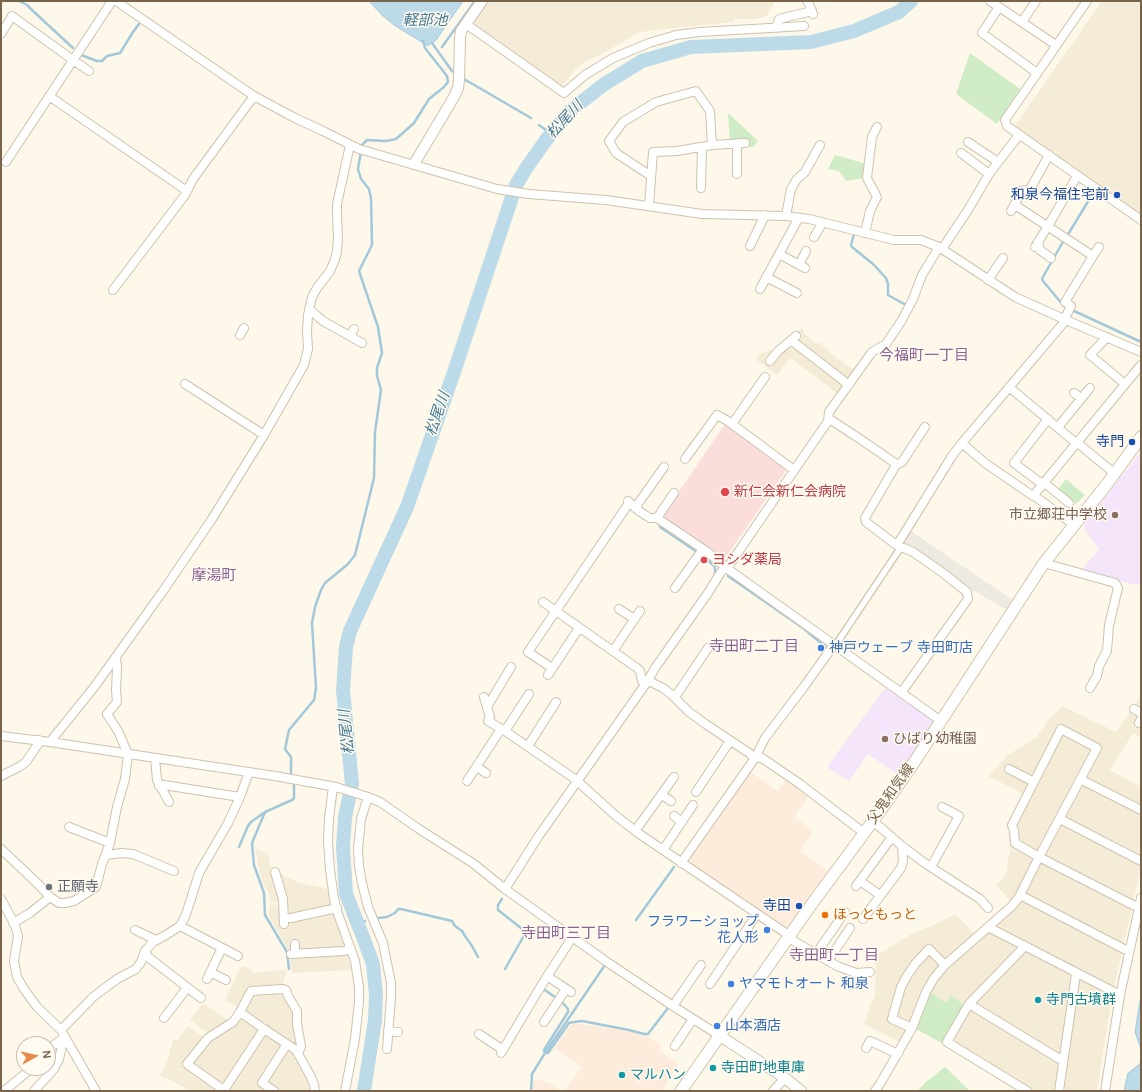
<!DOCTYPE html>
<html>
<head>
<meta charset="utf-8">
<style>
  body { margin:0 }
  #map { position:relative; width:1142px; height:1092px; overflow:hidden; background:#fdf8e9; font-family:Helvetica,sans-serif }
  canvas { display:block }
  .frame { position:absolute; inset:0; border:2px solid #78634b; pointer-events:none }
  .north { position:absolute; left:16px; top:1036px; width:40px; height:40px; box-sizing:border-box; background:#fffbf0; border:1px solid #c9beae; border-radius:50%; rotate:82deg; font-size:11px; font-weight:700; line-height:16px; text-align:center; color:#78634b }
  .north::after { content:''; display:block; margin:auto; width:14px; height:18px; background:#e8894c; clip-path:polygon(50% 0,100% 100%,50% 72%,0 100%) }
</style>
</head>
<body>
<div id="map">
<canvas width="1142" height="1092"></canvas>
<div class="frame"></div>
<div class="north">N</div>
</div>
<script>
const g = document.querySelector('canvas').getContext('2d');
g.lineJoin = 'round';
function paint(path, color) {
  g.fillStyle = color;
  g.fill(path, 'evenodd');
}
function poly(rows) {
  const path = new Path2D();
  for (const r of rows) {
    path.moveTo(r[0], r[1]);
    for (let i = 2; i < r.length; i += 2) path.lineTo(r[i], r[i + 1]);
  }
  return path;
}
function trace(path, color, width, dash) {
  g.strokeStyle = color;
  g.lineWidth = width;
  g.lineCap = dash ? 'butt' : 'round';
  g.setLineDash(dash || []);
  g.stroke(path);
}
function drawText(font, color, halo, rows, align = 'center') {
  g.font = font + ' Helvetica,"Noto Sans JP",sans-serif';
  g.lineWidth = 3;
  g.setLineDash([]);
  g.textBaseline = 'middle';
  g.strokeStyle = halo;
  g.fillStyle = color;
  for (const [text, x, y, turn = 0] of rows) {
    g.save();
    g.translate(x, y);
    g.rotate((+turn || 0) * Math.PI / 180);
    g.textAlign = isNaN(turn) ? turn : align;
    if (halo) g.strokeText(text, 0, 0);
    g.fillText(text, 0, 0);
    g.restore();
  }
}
paint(poly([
  [487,1,775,1,767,15,759,19,735,19,733,22,639,32,633,35,622,43,582,64,576,69,561,87,474,26,473,21],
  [1102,1,1141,1,1141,215,1014,127],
  [802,328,805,334,817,344,818,342,828,349,829,352,855,371,838,394,790,358,777,375,757,360,758,354,774,349],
  [1141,696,1141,738,1133,733,1110,770,1141,787,1141,866,1112,998,1097,1091,1032,1091,953,1042,942,1043,916,1029,906,1032,900,1042,864,1024,870,1005,875,996,875,982,876,974,875,963,876,958,879,954,913,933,938,923,955,914,975,934,1011,901,996,885,1006,875,1010,849,1009,832,1007,825,1023,794,988,776,1008,755,1037,737,1048,720,1062,706,1116,732],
  [255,848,268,854,271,869,299,883,329,889,339,928,339,931,352,970,291,973,290,952,271,920,269,914,270,904,280,905,280,903,270,902,269,894,261,879,258,862],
  [245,966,254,973,287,969,283,985,279,992,283,995,294,1010,302,1053,318,1083,319,1091,187,1091,183,1087,167,1078,160,1076,169,1056,173,1038,177,1041,188,1026,204,1038,209,1034,190,1020,203,1003,229,1021,238,1008,227,1001,226,997,241,967]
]), '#f5ecd7');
paint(poly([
  [749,771,778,791,788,778,810,794,794,817,813,831,800,851,828,871,789,926,785,926,685,860],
  [575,1023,629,1031,647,1036,662,1046,659,1050,679,1064,662,1090,664,1091,564,1091,582,1067,554,1048,569,1026],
  [541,1080,549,1083,560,1091,532,1091,533,1081]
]), '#fdecdc');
paint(poly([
  [909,530,1013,600,1007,610,969,588,946,569,918,551,901,542]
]), '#eeeae2');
paint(poly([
  [1141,451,1141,585,1121,582,1110,578,1081,571,1099,549,1085,530,1085,518,1094,512],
  [885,688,933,720,933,724,899,775,868,754,849,781,827,767]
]), '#f5e5fa');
paint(poly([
  [725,424,786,470,724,560,714,551,663,518,663,515]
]), '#fbdddc');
paint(poly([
  [970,53,1020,89,997,124,956,94],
  [728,113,758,141,753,147,747,147,747,140,730,141],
  [835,155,867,164,865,178,846,181,839,171,828,169],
  [1066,479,1085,495,1076,504,1058,489],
  [930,992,946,1003,951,995,964,1005,942,1043,916,1029],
  [945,1067,970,1091,917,1091,926,1082]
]), '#cfecc6');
const water = poly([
  [369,1,463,1,436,40,428,46,394,25,382,15,369,1],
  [1141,995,1141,1049,1135,1032,1141,995],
  [1141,1058,1141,1091,1124,1091,1128,1073,1140,1064,1141,1058]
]);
paint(water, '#bcdae8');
trace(water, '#a2c8da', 1);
trace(poly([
  [19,1,27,5,33,11,73,48],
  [432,43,452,71,455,73],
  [442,47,475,1],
  [81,55,97,61,102,61,107,56,120,53,133,32,139,24],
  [464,79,531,118],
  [539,125,551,134],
  [854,234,851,245,852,247,873,264,886,278,888,284,888,295,906,305],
  [1067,236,1092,195],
  [1063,305,1043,281,1042,279,1043,277,1064,240],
  [1072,310,1141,342],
  [660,527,703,556,715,567,715,575],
  [728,576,803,628,828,649,827,650],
  [291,774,291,757,285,749,289,730,314,700,316,688,312,623,315,607,321,590,325,583,348,564,355,555,374,478,375,432,381,390,377,376,377,368,382,353,378,327,359,271,372,245,371,198,369,189,361,179,358,169,362,145,367,140,386,141,396,139,414,123,429,99,444,87,448,82,447,76,425,48,423,41],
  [265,812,252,843,254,865,264,893,265,915,287,952,289,969],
  [239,847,248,826,251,822,265,812,292,800,294,798,294,783],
  [502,899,498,905,498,910,526,932,505,969],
  [378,918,387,917,395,913,398,909,401,909,452,921,455,926,462,931,465,936,472,946,478,957],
  [636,920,674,867],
  [358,923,365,921],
  [542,988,562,1002,568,1009,568,1012,544,1050,545,1053],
  [545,1053,548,1053,569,1023,574,1022,582,1021,629,1030,644,1034,648,1034,668,1008],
  [531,1091,532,1074,545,1053,605,965]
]), '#a2c8da', 2.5);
trace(poly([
  [364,1091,375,1020,376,995,373,964,363,937,346,894,345,878,343,847,345,817,352,784,343,690,346,647,350,631,407,507,454,372,516,185,527,167,546,140,570,111,603,85,642,61,691,47,811,42,854,31,899,12,911,1]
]), '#bcdae8', 14);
const pedestrian = poly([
  [835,646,901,547]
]);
const minor = poly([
  [116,1,254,96,295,118,323,131,359,149,497,189,529,194,606,200,702,214,786,216,809,219,894,240,921,240,939,247,1015,297,1066,320,1141,352],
  [807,1,809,4,813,14],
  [990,1,1056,45],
  [1087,1,1005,120,1007,126,1141,220],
  [999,7,982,33,1037,73],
  [1022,22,1036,1],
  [466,24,564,93,585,75,613,58,649,43,676,35,700,32,804,26],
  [776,28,779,19,812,11],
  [1,34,12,16,73,60,89,71],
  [49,96,187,191],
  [968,142,998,162],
  [961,153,989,174],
  [6,162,112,1],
  [737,174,737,144],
  [651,176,616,153,609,141,623,122,656,102,696,91,710,111,712,145],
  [701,188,702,147],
  [1015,205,1093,256,1065,302,1071,306,1064,320],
  [649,206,653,152,677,151,712,145,745,143],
  [1011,211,1017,200,1021,191,1026,190,1029,191,1049,155],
  [786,216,791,189,797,179,805,172,820,145],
  [865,233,870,211,877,197,867,178,872,137,877,127],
  [814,237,820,227,821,223],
  [1038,242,1040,250,1051,258],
  [750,246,765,215],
  [1035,247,1048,226,1077,176],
  [942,249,968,210,989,174,1019,135],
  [779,254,805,268],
  [1093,256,1099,247],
  [799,265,806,251],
  [766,277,797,293],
  [988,280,1003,258],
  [760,289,797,221,797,218],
  [113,290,185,195,193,179,254,96],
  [309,309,323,321,362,343],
  [240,335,244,328],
  [350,336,354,329],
  [1107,337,1090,355,1125,384],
  [791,340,849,385],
  [770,361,778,351,796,336],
  [185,384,264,435],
  [1009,387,1076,443],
  [1074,393,1081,398],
  [1048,419,1014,463,1038,481,1047,485,1069,503],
  [828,421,831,420,860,439,895,463,896,465,865,518,866,522,895,544,913,552,943,573,967,592,968,599,901,693],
  [732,424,765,377],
  [1058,427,1090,388],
  [962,443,985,463,1033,496,1036,497,1074,525],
  [1080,445,1115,474],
  [685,459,717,415,728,421,794,470],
  [896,465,902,462,925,427],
  [1033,496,1141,365],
  [628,501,639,511,650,518,657,518,709,553,725,567,941,721],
  [635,508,664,467],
  [657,518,674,493],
  [897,545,952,456,962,443,1066,320],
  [1044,563,1115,583,1118,588,1109,625,1107,651,1099,666,1097,676,1090,688],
  [675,588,703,549],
  [543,602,637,668,640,671,642,681,651,682,663,688,671,694,689,712,707,725,749,753,752,756,755,758,762,758,800,784,864,833],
  [619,609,634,619],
  [613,651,640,611],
  [552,668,528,652,629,503],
  [548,675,579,628],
  [484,697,490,717,488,721,505,731,575,779,616,816,638,833,790,936,792,940,837,966,856,973,870,972],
  [675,697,708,648],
  [487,707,511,667],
  [1134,709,1141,713],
  [1139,723,1141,719],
  [505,731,529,694],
  [1,736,50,742,275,776,336,787,365,796,380,802,419,829,474,864,505,889,607,962,673,1006,720,1036],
  [50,742,95,686,163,591,212,519,264,435,304,365,308,349,307,331,308,315,312,297,317,288,330,271,334,262,337,252,338,237,337,215,337,204,350,145],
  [528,746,556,702],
  [155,758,157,780,169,802],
  [477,767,486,773],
  [1009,769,1034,782],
  [1,776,19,767,26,762,38,744,39,740],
  [1080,779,1141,810],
  [467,781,501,729],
  [159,786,164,785,240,797],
  [333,787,329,818,328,842,330,870,334,899,338,914,355,961,359,987,359,1002,355,1039,345,1091],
  [696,792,730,741],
  [662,795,671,801],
  [368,797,361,819,358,849,359,866,362,883,368,907,383,943,391,983,391,998,387,1049],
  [674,816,682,822],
  [1060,819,1141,861],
  [873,821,902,846,926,864,980,899,988,908],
  [69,827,110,843],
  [635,831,674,777],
  [1,849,38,884,50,897,59,903,65,903,74,901,96,887,102,864,110,843,117,807,125,779,128,754,118,731,107,714,117,702,116,690,117,668,116,657],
  [663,850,693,805],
  [106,855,122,853,133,854,174,871],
  [681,863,755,758,765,738,803,688,831,649,835,646],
  [931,867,959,816,942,807],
  [275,872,283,899,284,924],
  [860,881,880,895],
  [856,886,892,837],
  [505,889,538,837,647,682,655,668,708,593,721,572,730,564,828,421,829,412,872,352,886,344,902,320,913,299,922,275,939,247],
  [1020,895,1124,949,1129,950],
  [1,899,15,925,18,936,14,961,17,977,24,989,37,1007,61,1030,96,1091],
  [284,918,291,918,337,908],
  [863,919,901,868,903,861,902,846],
  [13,923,30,913,50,897],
  [180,926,238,956],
  [988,927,1120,995],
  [135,930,156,940],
  [295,944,295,954],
  [1025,946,969,1004,947,1042,1027,1091],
  [145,951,148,957,201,998],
  [291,954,344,951,351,949],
  [816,954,845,912],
  [828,961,850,928],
  [210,972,226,980],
  [547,976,571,992],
  [207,979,222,948],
  [710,984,757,914],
  [969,1004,1063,1061],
  [673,1006,701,965],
  [240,1012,264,1029],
  [164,1018,187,988],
  [544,1022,566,989],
  [912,1028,892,1019,901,987,907,976,915,964,929,949,945,965],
  [61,1030,93,997,117,979,136,969,141,962,145,951,153,942,166,935,180,926,185,917,191,899,199,873,228,823,240,797,249,772],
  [388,1031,398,1032],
  [479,1034,503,1050],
  [675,1046,693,1019],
  [866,1048,870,1041,898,1054],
  [48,1049,65,1037],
  [501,1053,541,986,573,936],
  [224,1090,264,1029,296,1050,311,1077,314,1085,315,1091],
  [4,1091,32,1068],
  [34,1091,54,1069,59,1059,62,1046,63,1038],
  [225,1091,187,1064,208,1038,233,1022,240,1012,251,991,283,989,286,990,288,996,297,1011,297,1024,301,1046,298,1054],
  [274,1091,262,1083,287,1044],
  [773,1091,785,1078],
  [875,1091,880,1084,912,1028,926,992,934,978,945,965,1012,906,1019,897,1039,857,1097,748,1061,729,1012,825,1014,831,1015,843,1039,857,1133,905,1139,906],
  [1059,1091,1076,974],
  [1105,1091,1120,995,1141,898]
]);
const tertiary = poly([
  [414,164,454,97,458,88,459,80,460,38,461,31,482,1],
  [720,1036,785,1078,801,1091]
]);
const secondary = poly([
  [681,1091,806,912,873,821,913,764,1044,563,1107,484,1141,437]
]);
trace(pedestrian, '#cfc2ad', 8);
trace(minor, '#cfc2ad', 10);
trace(tertiary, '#cfc2ad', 12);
trace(secondary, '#d3c3ab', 13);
trace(pedestrian, '#fff', 5.5);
trace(minor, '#fff', 8);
trace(tertiary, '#fff', 10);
trace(secondary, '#fff', 11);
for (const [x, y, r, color] of [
  [1117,195,4,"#1a4fb4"],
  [1132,442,4,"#1a4fb4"],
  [725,492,5,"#e0444e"],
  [1115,515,4,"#8d6e63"],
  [704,560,4,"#e0444e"],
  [821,648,4,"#3f7fe0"],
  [885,739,4,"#8d6e63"],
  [49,887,4,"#6b7280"],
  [799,906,4,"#1a4fb4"],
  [825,915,4,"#e8710a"],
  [767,930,4,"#3f7fe0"],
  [731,984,4,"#3f7fe0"],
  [1038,1000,4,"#0f9aa8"],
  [717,1026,4,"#3f7fe0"],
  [713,1068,4,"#0f9aa8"],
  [622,1075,4,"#0f9aa8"]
]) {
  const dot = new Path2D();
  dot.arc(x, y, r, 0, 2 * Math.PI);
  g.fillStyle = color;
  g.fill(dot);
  trace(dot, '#fffbf0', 1.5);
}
drawText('14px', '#164399', '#fffbf0', [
  ["和泉今福住宅前",1109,195],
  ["寺門",1124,442],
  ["寺田",791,906]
], 'right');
drawText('14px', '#be3a42', '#fffbf0', [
  ["新仁会新仁会病院",734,492],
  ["ヨシダ薬局",712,560]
], 'left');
drawText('14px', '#785e54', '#fffbf0', [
  ["市立郷荘中学校",1107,515],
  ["ひばり幼稚園",893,739,"left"]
], 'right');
drawText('14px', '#366cbe', '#fffbf0', [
  ["神戸ウェーブ 寺田町店",829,648],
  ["フラワーショップ",759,922,"right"],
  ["花人形",759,938,"right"],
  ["ヤマモトオート 和泉",739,984],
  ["山本酒店",725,1026]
], 'left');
drawText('14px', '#78634b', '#fffbf0', [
  ["父鬼和気線",891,794,-55]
]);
drawText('14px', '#5b616d', '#fffbf0', [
  ["正願寺",57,887]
], 'left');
drawText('14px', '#c56008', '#fffbf0', [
  ["ほっともっと",833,915]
], 'left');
drawText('14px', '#0d838f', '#fffbf0', [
  ["寺門古墳群",1046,1000],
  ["寺田町地車庫",721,1068],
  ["マルハン",630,1075]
], 'left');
drawText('italic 15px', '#477a94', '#fffbf0', [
  ["軽部池",425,21],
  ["松尾川",565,120,-47],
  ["松尾川",438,414,-71],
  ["松尾川",347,732,-96]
]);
drawText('15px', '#8c6394', '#fffbf0', [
  ["今福町一丁目",924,356],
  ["摩湯町",214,576],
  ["寺田町二丁目",754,647],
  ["寺田町三丁目",566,934],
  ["寺田町一丁目",834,956]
]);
</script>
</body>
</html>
